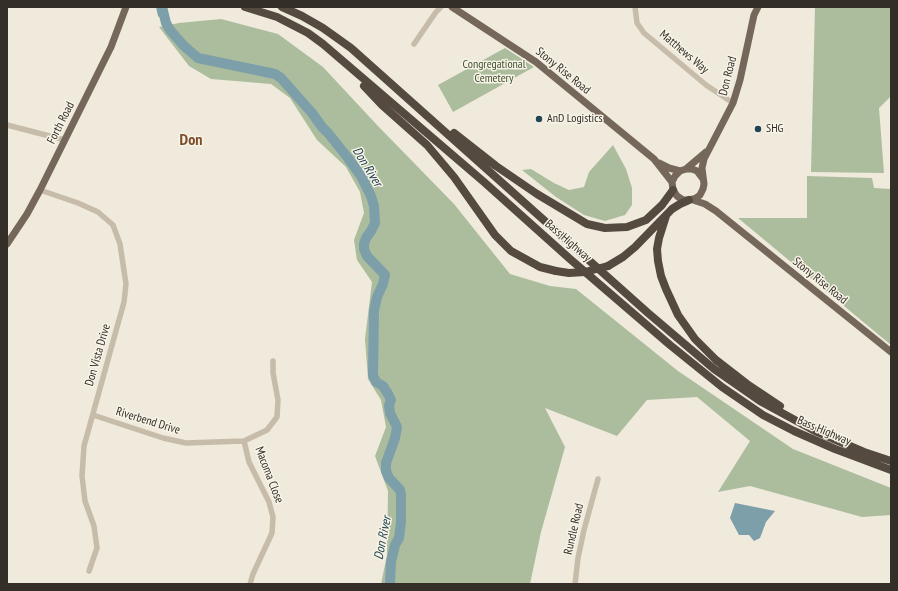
<!DOCTYPE html>
<html>
<head>
<meta charset="utf-8">
<style>
  body { margin:0 }
  #map { position:relative; width:898px; height:591px; overflow:hidden; background:#efeadc; font-family:"PT Sans Narrow",sans-serif }
  canvas { display:block }
  .frame { position:absolute; inset:0; border:8px solid #342e28; pointer-events:none }
</style>
</head>
<body>
<div id="map">
<canvas width="898" height="591"></canvas>
<div class="frame"></div>
</div>
<script>
const g = document.querySelector('canvas').getContext('2d');
g.lineJoin = 'round';
function paint(path, color) {
  g.fillStyle = color;
  g.fill(path, 'evenodd');
}
function poly(rows) {
  const path = new Path2D();
  for (const r of rows) {
    path.moveTo(r[0], r[1]);
    for (let i = 2; i < r.length; i += 2) path.lineTo(r[i], r[i + 1]);
  }
  return path;
}
function trace(path, color, width, dash) {
  g.strokeStyle = color;
  g.lineWidth = width;
  g.lineCap = dash ? 'butt' : 'round';
  g.setLineDash(dash || []);
  g.stroke(path);
}
function drawText(font, color, halo, rows, align = 'center') {
  g.font = font + ' "PT Sans Narrow",sans-serif';
  g.lineWidth = 3;
  g.setLineDash([]);
  g.textBaseline = 'middle';
  g.strokeStyle = halo;
  g.fillStyle = color;
  for (const [text, x, y, turn = 0] of rows) {
    g.save();
    g.translate(x, y);
    g.rotate((+turn || 0) * Math.PI / 180);
    g.textAlign = isNaN(turn) ? turn : align;
    if (halo) g.strokeText(text, 0, 0);
    g.fillText(text, 0, 0);
    g.restore();
  }
}
paint(poly([
  [815,7,891,7,891,96,879,108,884,173,811,172],
  [221,19,278,34,323,67,377,125,454,204,510,274,550,286,576,289,678,371,793,449,891,488,891,515,862,517,750,486,718,492,750,441,697,397,647,400,617,436,545,408,565,447,541,532,530,584,381,584,387,555,388,491,375,456,386,427,381,400,368,379,365,339,372,282,357,260,354,240,364,213,360,192,346,167,317,140,290,98,271,84,211,79,189,66,159,27,179,23],
  [505,48,534,67,453,112,438,85],
  [613,145,626,169,632,188,632,205,625,215,605,221,584,215,556,197,522,170,531,169,554,183,569,190,584,187,589,172],
  [807,176,872,178,874,188,891,189,891,345,738,218,807,218]
]), '#acbd9d');
paint(poly([
  [156,7,167,7,168,15,166,23,158,16],
  [735,503,775,511,766,522,760,538,754,541,749,535,739,535,730,518]
]), '#7d9faa');
trace(poly([
  [162,7,166,23,170,30,184,46,198,58,275,74,281,78,312,113,322,127,328,133,348,158,361,176,371,196,374,206,375,223,371,231,366,238,364,244,364,249,367,256,385,275,383,284,377,297,374,311,373,375,376,382,383,386,388,394,391,400,389,405,390,413,397,427,395,438,386,463,386,471,389,478,400,490,401,495,401,522,399,538,395,545,391,562,390,584]
]), '#7d9faa', 10);
trace(poly([
  [635,7,637,23,644,33,706,85,733,103],
  [414,44,436,12,441,7],
  [7,125,65,140],
  [40,190,78,203,98,212,113,225,120,244,126,284,124,302,84,446,82,476,85,501,94,526,97,548,89,571],
  [93,415,163,438,186,443,244,441,267,430,277,417,278,400,273,373,273,361],
  [244,441,249,462,269,502,273,517,272,533,253,574,250,584],
  [575,584,578,558,584,530,598,479]
]), '#c6bca9', 5.5);
trace(poly([
  [452,7,536,62,654,159,672,182],
  [659,163,669,168,680,171],
  [686,169,706,152],
  [703,179,697,171,692,169,686,169,680,171,675,176,672,182,673,190,677,196,683,200,689,200,696,198,700,195,703,189,704,184,702,168,704,159,733,103,740,80,754,15,758,7],
  [693,200,705,204,716,211,891,352],
  [7,244,27,214,40,190,111,47,126,7]
]), '#75685a', 7);
trace(poly([
  [245,7,277,17,308,33,323,44,484,182,570,259,670,345,722,387,763,415,794,431,835,449,891,470],
  [282,7,302,16,323,28,351,48,648,313,714,369,760,401,815,431,864,452,891,461],
  [364,86,382,105,427,145,454,177,495,235,511,251,540,267,556,271],
  [454,133,496,166,537,194,587,224,605,228,627,227,646,220,662,205,673,190],
  [666,216,659,238,657,249,658,261,661,276,666,289,678,315,695,339,716,360,747,384,780,406],
  [608,266,623,257,635,247,672,209,680,204,689,200]
]), '#544a40', 8);
trace(poly([
  [556,271,569,273,585,272,608,266]
]), '#544a40', 8);
for (const [x, y, r, color] of [
  [539,119,4,"#214552"],
  [758,129,4,"#214552"]
]) {
  const dot = new Path2D();
  dot.arc(x, y, r, 0, 2 * Math.PI);
  g.fillStyle = color;
  g.fill(dot);
  trace(dot, '#f8f3e7', 1.5);
}
drawText('12px', '#342e28', '#f8f3e7', [
  ["Matthews Way",684,52,40],
  ["Stony Rise Road",563,71,39],
  ["Don Road",728,76,-76],
  ["Forth Road",61,123,-63],
  ["Bass Highway",568,241,41],
  ["Stony Rise Road",820,281,39],
  ["Don Vista Drive",98,355,-74],
  ["Riverbend Drive",148,421,17],
  ["Bass Highway",824,431,23],
  ["Macoma Close",269,475,69],
  ["Rundle Road",574,529,-77]
]);
drawText('12px', '#3d502e', '#f8f3e7', [
  ["Congregational",494,65],
  ["Cemetery",494,79]
]);
drawText('12px', '#342e28', '#f8f3e7', [
  ["AnD Logistics",547,119],
  ["SHG",766,129]
], 'left');
drawText('italic 13px', '#214552', '#f8f3e7', [
  ["Don River",367,167,58],
  ["Don River",383,538,-79]
]);
drawText('bold 16px', '#7c4d28', '#f8f3e7', [
  ["Don",191,140]
]);
</script>
</body>
</html>
